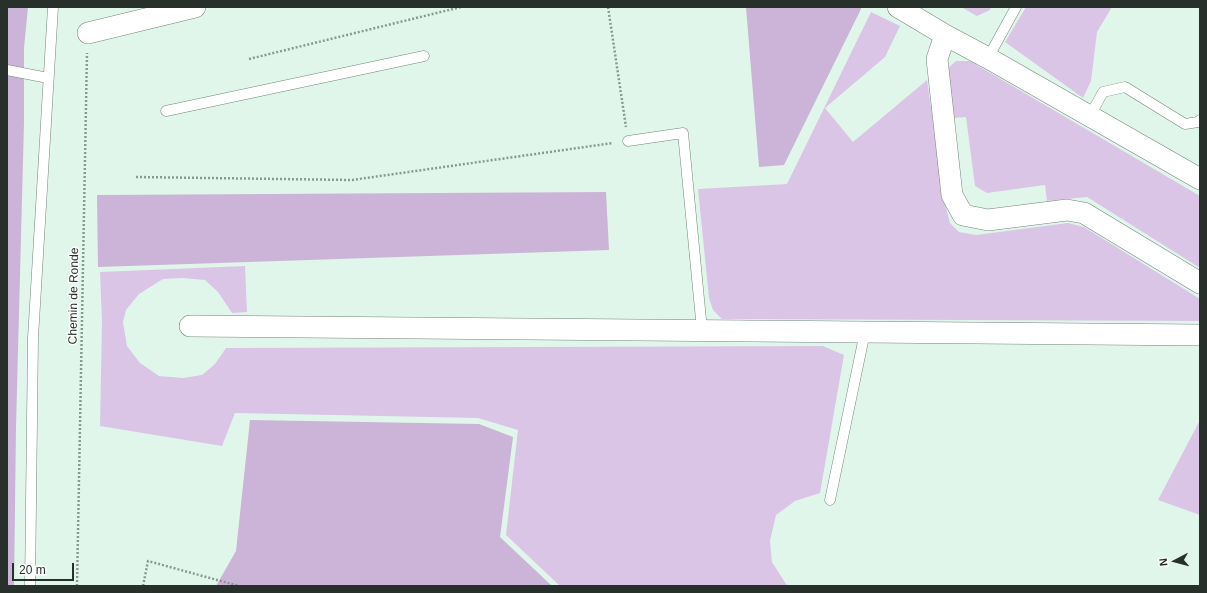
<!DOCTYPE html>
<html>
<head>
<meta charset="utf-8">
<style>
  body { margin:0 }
  #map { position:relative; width:1207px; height:593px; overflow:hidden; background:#e1f6ea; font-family:Arial,sans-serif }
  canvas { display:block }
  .frame { position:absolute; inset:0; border:8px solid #28302b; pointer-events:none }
  .north { position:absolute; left:1155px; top:541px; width:40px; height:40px; -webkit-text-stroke:3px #fafefc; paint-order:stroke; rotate:264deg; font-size:11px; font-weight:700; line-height:16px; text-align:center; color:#28302b }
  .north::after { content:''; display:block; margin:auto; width:14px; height:18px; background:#28302b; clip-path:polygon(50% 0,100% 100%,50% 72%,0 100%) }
  .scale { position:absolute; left:12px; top:563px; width:62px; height:18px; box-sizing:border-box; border:2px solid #28302b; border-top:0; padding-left:5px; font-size:12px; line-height:14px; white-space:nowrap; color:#28302b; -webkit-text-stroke:3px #fafefc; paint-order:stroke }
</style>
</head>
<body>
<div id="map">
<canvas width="1207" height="593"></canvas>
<div class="frame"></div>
<div class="north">N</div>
<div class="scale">20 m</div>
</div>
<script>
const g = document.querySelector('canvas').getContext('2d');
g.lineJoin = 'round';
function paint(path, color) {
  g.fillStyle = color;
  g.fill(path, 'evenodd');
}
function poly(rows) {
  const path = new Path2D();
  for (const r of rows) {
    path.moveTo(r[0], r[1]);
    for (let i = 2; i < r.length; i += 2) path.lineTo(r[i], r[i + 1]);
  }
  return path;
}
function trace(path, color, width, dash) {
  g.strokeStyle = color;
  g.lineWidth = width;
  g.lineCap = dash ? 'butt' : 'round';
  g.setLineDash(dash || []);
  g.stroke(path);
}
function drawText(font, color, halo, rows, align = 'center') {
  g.font = font + ' Arial,sans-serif';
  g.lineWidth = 3;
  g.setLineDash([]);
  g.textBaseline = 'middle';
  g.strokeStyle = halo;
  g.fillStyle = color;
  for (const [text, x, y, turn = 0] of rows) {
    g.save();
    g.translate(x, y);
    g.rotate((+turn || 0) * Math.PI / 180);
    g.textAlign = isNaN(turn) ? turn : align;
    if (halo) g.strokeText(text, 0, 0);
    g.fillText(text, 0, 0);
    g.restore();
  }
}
paint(poly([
  [961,7,991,7,990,10,977,16],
  [1026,7,1112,7,1097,32,1091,81,1083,98,1005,42],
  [871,12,900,26,885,57,825,108,853,142,927,80,945,204,950,223,959,232,976,235,1068,223,1084,227,1200,299,1200,321,722,319,713,310,709,298,698,189,787,184],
  [956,61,970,61,1200,196,1200,268,1087,197,1047,201,1045,185,987,193,975,186,966,117,954,118,948,68],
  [245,266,247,312,232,313,218,292,205,280,182,278,163,279,139,294,126,310,123,322,127,346,140,363,159,376,183,378,202,375,215,364,226,348,823,346,844,355,820,493,795,501,776,515,770,541,772,562,786,584,790,586,560,586,506,535,518,430,478,418,235,413,222,446,100,426,102,322,100,272],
  [1200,420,1200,515,1158,500]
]), '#dbc5e6');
paint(poly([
  [7,7,28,7,24,48,24,123,16,427,14,586,7,586],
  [746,7,861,7,861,9,784,165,759,167],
  [606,192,609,250,98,267,97,195],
  [250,420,479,424,513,437,500,537,552,586,216,586,236,551]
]), '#cbb4d7');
const service = poly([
  [988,58,1016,7],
  [7,70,48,78],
  [166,111,424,56],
  [1090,116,1103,92,1125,87,1185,124,1198,122,1200,120],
  [628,141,683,133,702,330],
  [830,500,865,332],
  [30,586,33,338,53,7]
]);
const minor = poly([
  [898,7,945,35,988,58,1200,179],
  [88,33,195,7],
  [945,35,937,59,952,195,963,215,988,220,1067,210,1084,213,1200,283],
  [190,326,1200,335]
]);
trace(service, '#73857b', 11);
trace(minor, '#73857b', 22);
trace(poly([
  [608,7,626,127],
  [249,59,461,7],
  [136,177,352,180,613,143],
  [77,586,87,53],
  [143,586,148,561,239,586]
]), '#8a9990', 2.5, [2, 2]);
trace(service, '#fff', 10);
trace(minor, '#fff', 21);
drawText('12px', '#28302b', '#fafefc', [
  ["Chemin de Ronde",74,296,-89]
]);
</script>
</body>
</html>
